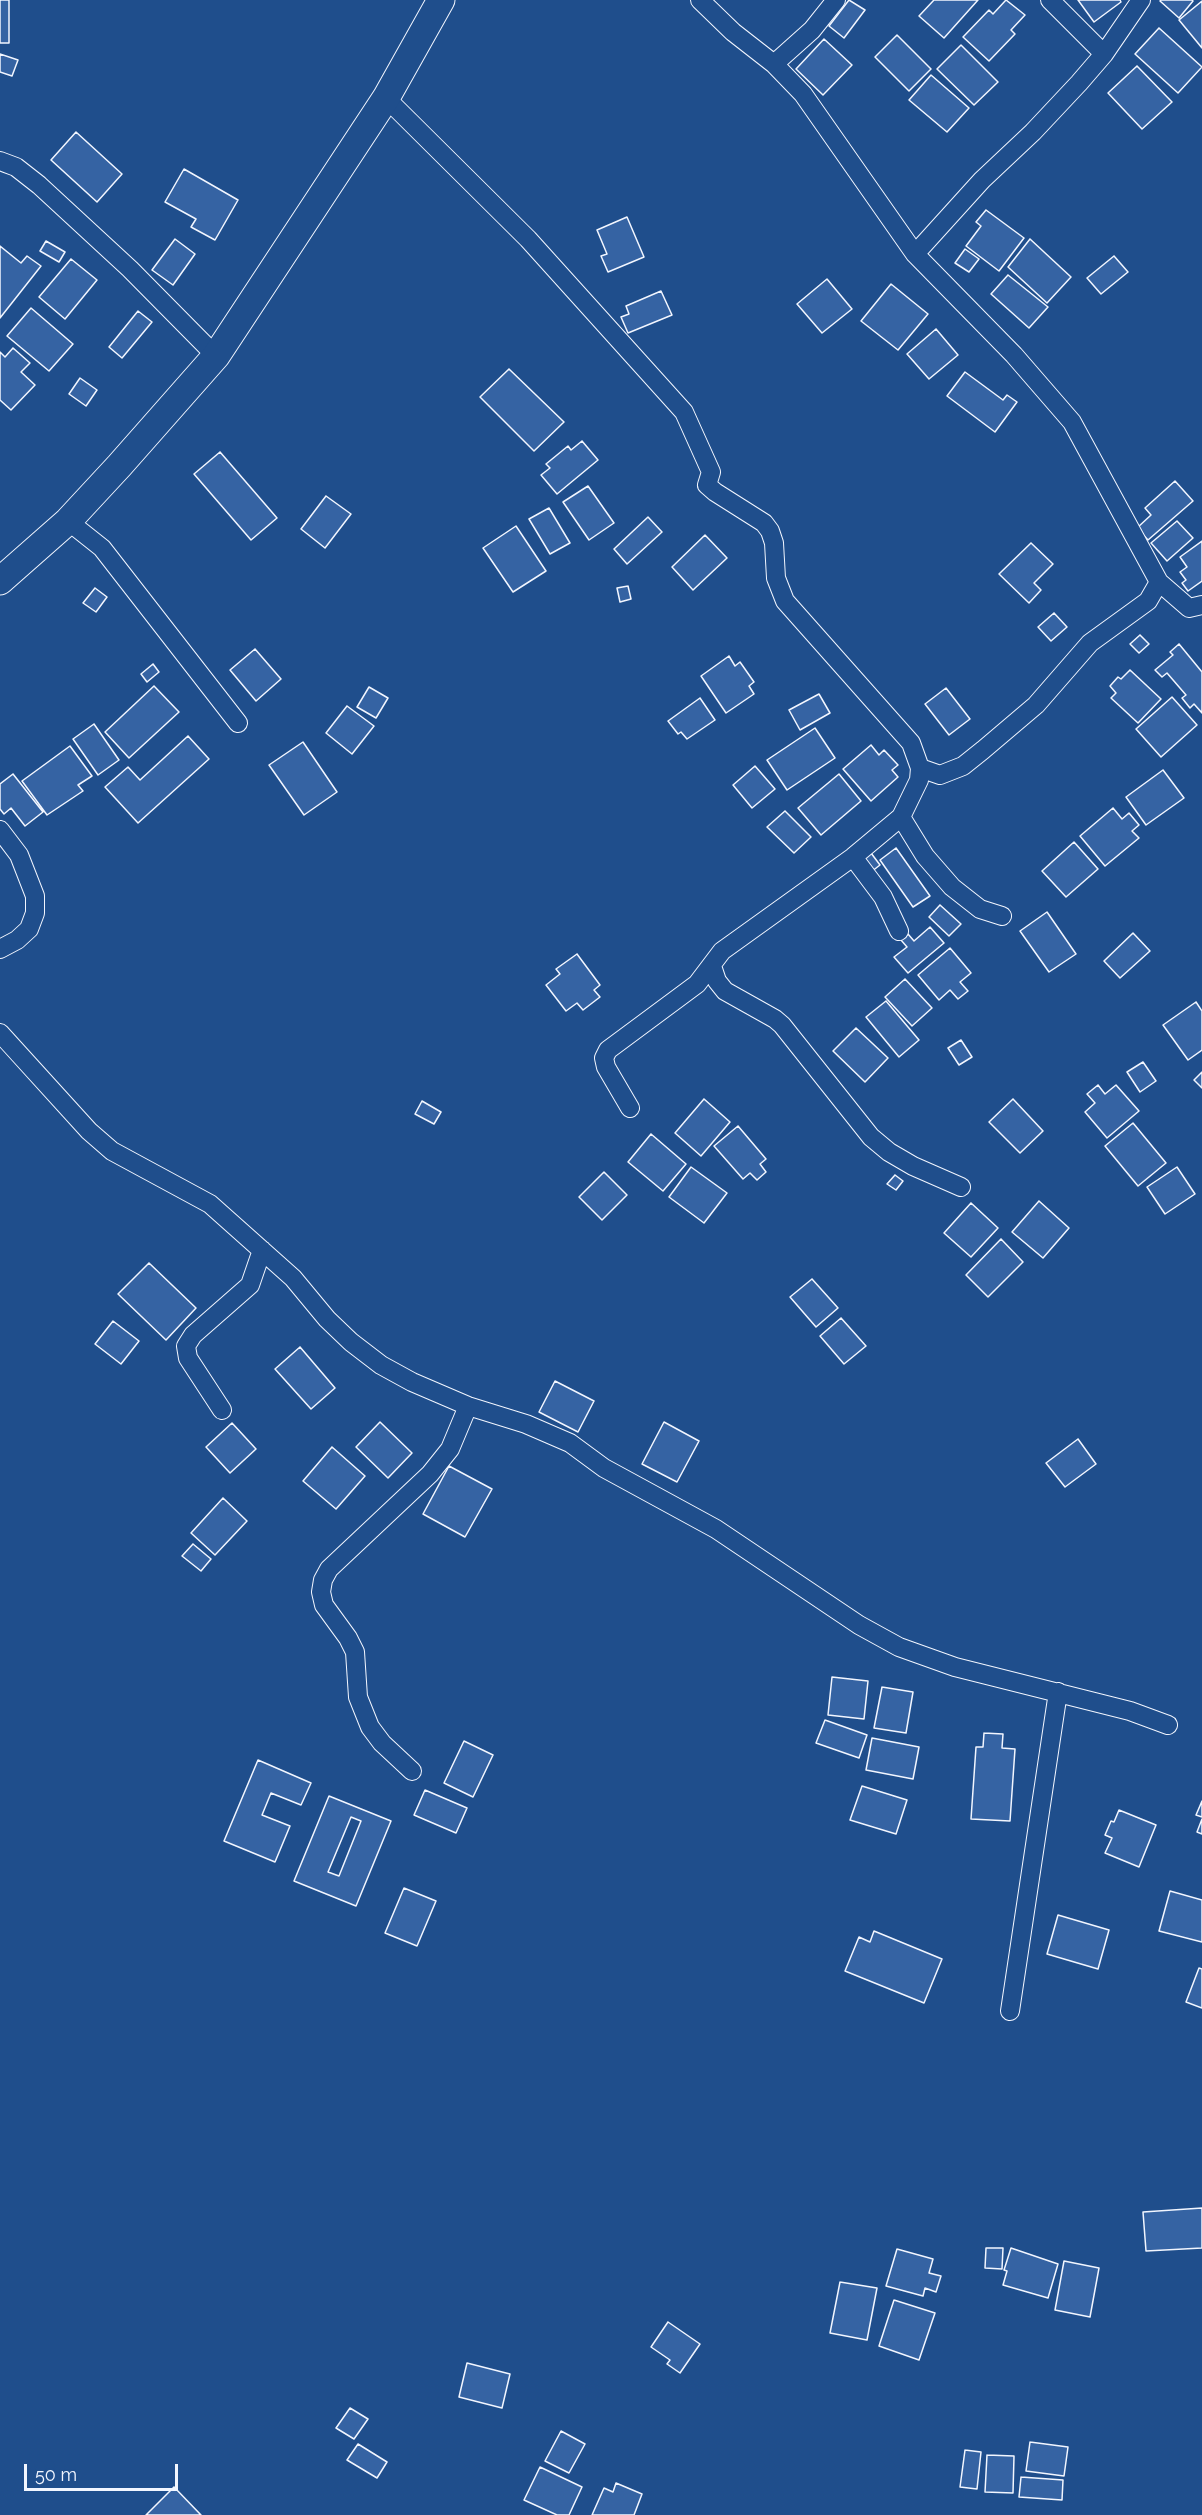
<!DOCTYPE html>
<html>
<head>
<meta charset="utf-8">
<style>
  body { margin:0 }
  #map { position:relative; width:1202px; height:2515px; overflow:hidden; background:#1f4e8c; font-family:Raleway,sans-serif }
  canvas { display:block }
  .scale { position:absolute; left:24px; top:2464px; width:154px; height:27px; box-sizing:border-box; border:3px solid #f2f6ff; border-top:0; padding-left:8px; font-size:18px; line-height:21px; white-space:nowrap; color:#f2f6ff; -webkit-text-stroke:4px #1f4e8c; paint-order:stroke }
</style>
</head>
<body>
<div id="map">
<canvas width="1202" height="2515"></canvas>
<div class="scale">50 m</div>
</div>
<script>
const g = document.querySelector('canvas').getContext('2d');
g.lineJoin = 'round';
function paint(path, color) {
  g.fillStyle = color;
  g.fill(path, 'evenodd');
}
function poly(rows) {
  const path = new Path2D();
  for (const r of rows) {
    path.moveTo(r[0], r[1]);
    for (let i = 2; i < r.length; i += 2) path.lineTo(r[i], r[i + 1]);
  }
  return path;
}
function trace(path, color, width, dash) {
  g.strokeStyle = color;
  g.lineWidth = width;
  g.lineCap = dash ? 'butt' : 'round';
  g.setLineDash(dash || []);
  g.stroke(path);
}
const building = poly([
  [0,0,9,0,9,43,0,43,0,0],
  [849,0,865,10,844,38,829,26,849,0],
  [934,0,978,0,944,38,919,16,934,0],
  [1006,0,1025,15,1011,30,1015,34,989,61,963,37,989,10,993,14,1006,0],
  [1078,0,1120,0,1121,2,1094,22,1078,0],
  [1161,0,1192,0,1193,1,1179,18,1160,1,1161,0],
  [1202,1,1202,48,1179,20,1202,1],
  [1159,28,1202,67,1178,93,1135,54,1159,28],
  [897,35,931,69,909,91,875,57,897,35],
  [824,39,852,65,823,95,796,69,824,39],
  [961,45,998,82,974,105,937,69,961,45],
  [0,54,18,60,12,76,0,72,0,54],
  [1137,66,1172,102,1142,129,1108,93,1137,66],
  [931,75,969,108,947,132,909,100,931,75],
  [76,132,122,174,97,202,51,160,76,132],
  [184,169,238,200,215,240,191,227,196,219,165,202,184,169],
  [986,210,1024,238,999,271,966,246,981,226,976,222,986,210],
  [627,217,644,257,608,272,601,256,607,254,597,230,627,217],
  [175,239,195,254,173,285,152,270,175,239],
  [1030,239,1071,277,1047,303,1008,267,1030,239],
  [46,241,65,252,59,262,40,251,46,241],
  [0,246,21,263,27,256,41,266,0,318,0,246],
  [965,249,979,259,969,272,955,263,965,249],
  [1114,256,1128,272,1101,294,1087,278,1114,256],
  [71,259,97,280,65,319,39,297,71,259],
  [1008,275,1048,307,1029,328,991,294,1008,275],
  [827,279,852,309,822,333,797,304,827,279],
  [891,284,928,314,898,350,861,321,891,284],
  [661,291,672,315,628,333,621,317,629,314,626,306,661,291],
  [31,308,73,344,49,371,7,336,31,308],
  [138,311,152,322,122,358,109,347,138,311],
  [936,329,958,355,929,379,907,354,936,329],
  [13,348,30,363,21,372,35,385,11,410,0,400,0,352,5,357,13,348],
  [509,369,564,422,534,451,480,397,509,369],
  [965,372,1003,400,1007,395,1017,402,995,432,947,396,965,372],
  [80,378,97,390,86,406,69,394,80,378],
  [582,441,598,460,557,494,541,475,550,468,546,464,568,446,571,450,582,441],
  [220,452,277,518,251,540,194,474,220,452],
  [1175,481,1193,501,1148,540,1137,528,1151,515,1145,508,1175,481],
  [588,486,614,523,589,540,563,502,588,486],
  [326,496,351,514,325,548,301,529,326,496],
  [549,508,570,543,550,554,529,519,549,508],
  [648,517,662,532,627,564,614,549,648,517],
  [1177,521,1193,538,1167,561,1151,543,1177,521],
  [516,526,546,571,513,592,483,548,516,526],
  [705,535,727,558,693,590,672,567,705,535],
  [1202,541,1202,581,1188,591,1182,583,1186,580,1180,572,1187,567,1180,557,1202,541],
  [1031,543,1053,564,1034,583,1041,590,1029,603,999,574,1031,543],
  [628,586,631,599,620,602,617,588,628,586],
  [95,588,107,597,96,612,83,603,95,588],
  [1054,613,1067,627,1051,641,1038,627,1054,613],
  [1140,635,1149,644,1139,653,1130,644,1140,635],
  [1179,644,1202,672,1202,713,1194,704,1190,708,1182,698,1186,695,1167,673,1162,677,1155,670,1173,655,1170,652,1179,644],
  [255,649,281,679,256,701,230,670,255,649],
  [729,656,735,666,740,662,754,682,749,686,754,694,726,713,701,676,729,656],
  [153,664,159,672,147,682,141,674,153,664],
  [1130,670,1161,699,1138,723,1111,698,1116,693,1110,686,1118,677,1121,679,1130,670],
  [154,686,179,712,129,758,105,732,154,686],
  [369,687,388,698,376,718,357,707,369,687],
  [946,688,970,719,949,735,925,704,946,688],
  [819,694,830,713,800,730,789,710,819,694],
  [1172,697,1197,725,1161,757,1136,729,1172,697],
  [700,698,715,720,687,739,681,732,678,734,668,721,700,698],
  [347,706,374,726,352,754,326,733,347,706],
  [94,724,119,760,98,775,73,739,94,724],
  [815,728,835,758,787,790,767,760,815,728],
  [188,736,209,759,138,823,105,787,128,767,140,780,188,736],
  [303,742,337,792,304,815,269,765,303,742],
  [871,745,879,755,884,750,898,765,892,770,898,777,871,801,843,769,871,745],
  [70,746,92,776,78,785,83,791,47,815,22,781,70,746],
  [755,766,775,789,752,808,733,785,755,766],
  [1163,770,1184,798,1146,825,1126,797,1163,770],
  [13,774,43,812,25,826,11,808,4,814,0,809,0,784,13,774],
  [839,774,861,801,821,835,798,808,839,774],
  [1113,808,1122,819,1129,813,1139,825,1132,831,1139,838,1105,866,1080,836,1113,808],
  [785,811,811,837,794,853,767,827,785,811],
  [1074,842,1098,869,1066,897,1042,871,1074,842],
  [896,848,930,896,913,907,880,860,896,848],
  [871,853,880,865,871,872,861,860,871,853],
  [940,905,961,924,949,936,929,917,940,905],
  [1047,912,1076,954,1049,972,1020,931,1047,912],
  [930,927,944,943,908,973,894,957,907,947,901,940,908,934,914,941,930,927],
  [1133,933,1150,951,1120,978,1104,961,1133,933],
  [950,948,971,973,960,982,968,991,958,999,950,990,939,1000,918,975,950,948],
  [577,954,600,985,594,990,600,997,583,1010,577,1003,566,1011,546,985,560,974,556,969,577,954],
  [905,979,932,1008,912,1026,885,997,905,979],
  [886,1001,919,1040,899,1057,866,1017,886,1001],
  [1196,1002,1202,1011,1202,1050,1188,1060,1163,1025,1196,1002],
  [856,1028,888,1058,865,1082,833,1051,856,1028],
  [961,1040,972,1057,959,1065,948,1048,961,1040],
  [1143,1062,1156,1081,1140,1092,1127,1072,1143,1062],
  [1202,1072,1202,1088,1194,1080,1202,1072],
  [1098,1085,1105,1094,1116,1085,1139,1111,1107,1138,1085,1112,1095,1103,1087,1094,1098,1085],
  [704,1099,730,1122,701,1156,675,1133,704,1099],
  [1013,1099,1043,1131,1020,1153,989,1122,1013,1099],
  [422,1101,441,1112,434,1124,415,1114,422,1101],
  [1133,1123,1166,1163,1138,1186,1105,1146,1133,1123],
  [738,1126,766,1159,760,1164,766,1172,757,1180,750,1173,743,1179,714,1146,738,1126],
  [651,1134,686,1164,663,1191,628,1162,651,1134],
  [691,1167,727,1193,704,1223,669,1197,691,1167],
  [1177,1167,1195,1194,1165,1214,1147,1187,1177,1167],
  [604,1172,627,1195,602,1220,579,1197,604,1172],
  [895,1175,903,1181,896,1190,887,1184,895,1175],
  [1039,1201,1069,1228,1043,1258,1012,1232,1039,1201],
  [971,1203,998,1228,971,1257,944,1233,971,1203],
  [1001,1239,1023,1262,988,1297,966,1275,1001,1239],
  [149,1263,196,1308,166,1340,118,1294,149,1263],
  [812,1279,838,1308,816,1327,790,1297,812,1279],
  [841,1318,866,1346,844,1364,820,1336,841,1318],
  [113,1321,139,1341,121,1364,95,1344,113,1321],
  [300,1347,335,1388,311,1409,275,1369,300,1347],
  [555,1381,594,1401,578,1432,539,1412,555,1381],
  [380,1422,412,1453,388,1478,356,1447,380,1422],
  [664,1422,699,1441,677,1482,642,1464,664,1422],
  [232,1423,256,1449,230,1473,206,1447,232,1423],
  [1078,1439,1096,1464,1065,1487,1046,1463,1078,1439],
  [332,1447,365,1476,336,1509,303,1481,332,1447],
  [449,1466,492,1489,465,1537,423,1514,449,1466],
  [223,1498,247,1521,215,1555,191,1533,223,1498],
  [193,1544,211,1559,201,1571,182,1556,193,1544],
  [832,1677,868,1681,864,1719,828,1715,832,1677],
  [882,1687,913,1692,906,1733,874,1728,882,1687],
  [825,1720,867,1735,859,1758,816,1743,825,1720],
  [984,1733,1003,1734,1002,1748,1015,1749,1010,1821,971,1819,976,1747,983,1747,984,1733],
  [872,1738,919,1747,913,1779,866,1770,872,1738],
  [464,1741,493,1755,473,1797,444,1783,464,1741],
  [258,1760,311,1783,301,1805,271,1793,262,1815,290,1826,275,1862,224,1841,258,1760],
  [862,1786,907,1800,896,1834,850,1820,862,1786],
  [425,1790,467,1808,456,1833,414,1815,425,1790],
  [329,1796,391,1821,356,1906,294,1881,329,1796],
  [351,1817,361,1821,339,1876,328,1872,351,1817],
  [1202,1801,1202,1817,1196,1815,1202,1801],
  [1119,1810,1156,1825,1139,1867,1105,1853,1112,1838,1105,1835,1111,1821,1114,1822,1119,1810],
  [1202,1819,1202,1834,1197,1832,1202,1819],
  [404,1888,436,1901,417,1946,385,1933,404,1888],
  [1170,1891,1202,1900,1202,1942,1159,1931,1170,1891],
  [1058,1915,1109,1930,1098,1969,1047,1954,1058,1915],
  [874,1931,942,1959,924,2003,845,1971,859,1937,870,1942,874,1931],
  [1199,1968,1202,1969,1202,2008,1186,2002,1199,1968],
  [1202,2208,1202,2248,1146,2251,1143,2212,1202,2208],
  [986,2248,1003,2248,1002,2269,985,2268,986,2248],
  [1011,2248,1058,2264,1048,2298,1003,2285,1007,2271,1004,2270,1011,2248],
  [897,2249,933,2259,929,2273,941,2276,936,2292,925,2288,923,2296,886,2286,897,2249],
  [1064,2261,1099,2268,1090,2317,1055,2310,1064,2261],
  [840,2282,877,2288,867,2340,830,2333,840,2282],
  [894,2300,935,2313,919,2360,879,2346,894,2300],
  [668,2322,700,2344,680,2373,667,2364,670,2360,651,2347,668,2322],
  [467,2363,510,2374,502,2408,459,2397,467,2363],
  [350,2408,368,2419,354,2439,336,2428,350,2408],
  [561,2431,585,2444,569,2473,545,2461,561,2431],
  [1030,2442,1068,2447,1064,2476,1026,2471,1030,2442],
  [358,2444,387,2462,377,2478,347,2460,358,2444],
  [965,2450,981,2452,977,2489,960,2487,965,2450],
  [987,2455,1014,2456,1013,2493,985,2492,987,2455],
  [540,2467,582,2487,569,2515,557,2515,524,2500,540,2467],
  [1021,2477,1063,2480,1062,2500,1019,2497,1021,2477],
  [616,2483,642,2494,634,2515,592,2515,604,2488,613,2492,616,2483],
  [174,2487,201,2515,146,2515,174,2487]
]);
paint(building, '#3563a3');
trace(building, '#f2f6ff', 1.5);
const minor = poly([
  [700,0,733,32,774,64,803,94,915,254,1014,355,1072,422,1159,582,1189,608,1202,605],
  [1050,0,1104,54],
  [774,64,812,30,836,0],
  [386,98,528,239,684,412,711,472,707,485,715,492,764,523,770,531,774,543,776,578,785,601,911,743,920,768,919,780,901,817,853,857,722,951,697,984,608,1050,604,1058,606,1067,630,1108],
  [0,161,16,167,39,185,130,269,216,356],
  [915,254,982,180,1033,132,1079,83,1104,54,1141,0],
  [68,521,102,548,238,723],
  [920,768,940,775,963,766,983,750,1036,705,1090,643,1148,601,1159,582],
  [901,817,925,856,952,887,980,909,1002,916],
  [0,830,19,855,35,896,35,913,29,929,17,940,0,949],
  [853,857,883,897,899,931],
  [712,966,717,981,725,991,775,1019,782,1025,871,1137,889,1152,913,1166,961,1187],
  [0,1033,89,1131,112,1151,210,1204,293,1278,327,1319,351,1342,381,1365,412,1382,468,1406,526,1424,570,1443,604,1468,716,1529,859,1625,899,1647,955,1667,1130,1711,1168,1725],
  [222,1410,188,1358,186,1346,193,1335,250,1285,262,1250],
  [412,1771,382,1743,370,1727,358,1697,355,1652,348,1638,324,1605,321,1592,323,1580,329,1569,430,1474,450,1449,468,1406],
  [1010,2011,1058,1692]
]);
const secondary = poly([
  [0,581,68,521,119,466,216,356,386,98,441,0]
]);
trace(minor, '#f2f6ff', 20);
trace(secondary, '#f2f6ff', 29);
trace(minor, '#1f4e8c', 18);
trace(secondary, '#1f4e8c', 27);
</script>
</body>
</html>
